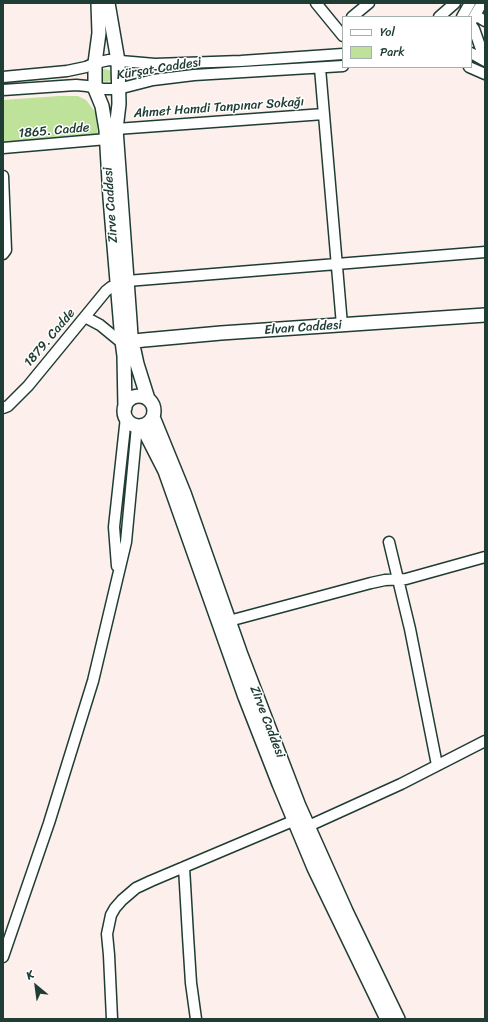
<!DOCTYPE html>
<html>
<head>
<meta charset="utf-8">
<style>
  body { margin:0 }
  #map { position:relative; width:488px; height:1022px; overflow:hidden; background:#fdefeb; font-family:Sriracha,sans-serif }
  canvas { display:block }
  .frame { position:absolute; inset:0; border:4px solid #1f3d34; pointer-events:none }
  .legend { position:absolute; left:342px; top:16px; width:130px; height:52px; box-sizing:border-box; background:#fff; border:1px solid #a5b1ae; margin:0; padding:5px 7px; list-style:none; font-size:12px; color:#1f3d34 }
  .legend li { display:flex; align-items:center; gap:8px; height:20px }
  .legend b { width:20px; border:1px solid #a5b1ae }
  .north { position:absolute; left:16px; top:966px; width:40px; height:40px; -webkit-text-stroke:3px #fff; paint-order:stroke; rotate:331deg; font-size:11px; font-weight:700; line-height:16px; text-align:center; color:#1f3d34 }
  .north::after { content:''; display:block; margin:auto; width:14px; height:18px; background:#1f3d34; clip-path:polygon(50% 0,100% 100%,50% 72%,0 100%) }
</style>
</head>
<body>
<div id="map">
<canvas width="488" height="1022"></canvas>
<div class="frame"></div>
<ul class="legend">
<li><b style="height:5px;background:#fff"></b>Yol</li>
<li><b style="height:11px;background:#bfe29b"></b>Park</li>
</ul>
<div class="north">K</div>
</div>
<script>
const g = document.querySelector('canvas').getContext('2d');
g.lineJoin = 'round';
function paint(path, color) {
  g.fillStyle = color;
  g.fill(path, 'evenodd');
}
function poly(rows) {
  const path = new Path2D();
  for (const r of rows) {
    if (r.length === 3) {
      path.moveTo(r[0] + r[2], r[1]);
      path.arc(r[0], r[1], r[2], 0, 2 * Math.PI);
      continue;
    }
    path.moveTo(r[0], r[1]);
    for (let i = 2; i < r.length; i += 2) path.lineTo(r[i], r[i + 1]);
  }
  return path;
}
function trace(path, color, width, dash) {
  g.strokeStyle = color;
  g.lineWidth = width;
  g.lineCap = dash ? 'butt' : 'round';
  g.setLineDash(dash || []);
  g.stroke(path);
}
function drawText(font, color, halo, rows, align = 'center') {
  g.font = font + ' Sriracha,sans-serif';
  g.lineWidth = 3;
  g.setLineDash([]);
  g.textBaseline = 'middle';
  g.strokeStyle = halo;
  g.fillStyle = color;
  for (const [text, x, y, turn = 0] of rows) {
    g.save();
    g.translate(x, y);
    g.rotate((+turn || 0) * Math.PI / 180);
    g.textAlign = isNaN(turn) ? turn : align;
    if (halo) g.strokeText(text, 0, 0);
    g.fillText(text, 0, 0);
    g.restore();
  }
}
paint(poly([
  [104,69,109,70,112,73,112,78,111,80,107,82,101,81,100,71],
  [59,96,78,96,86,100,96,113,98,137,3,143,3,100]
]), '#bfe29b');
const minor = poly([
  [316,3,343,36],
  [475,15,485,21],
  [352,17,369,3],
  [439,17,455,3],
  [462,17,470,3],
  [471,22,482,3],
  [471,25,474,29,481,49,485,55],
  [471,53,485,61],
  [469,67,485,74],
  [320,68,342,325],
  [3,77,67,71,86,67,95,63,109,60,155,64,241,61,343,54],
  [3,90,76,85,87,86,103,89,118,89,153,80,194,75,343,66],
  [116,129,324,114],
  [3,148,107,139],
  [3,176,6,250,3,254],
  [127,281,485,252],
  [85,317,100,325,122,343],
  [3,408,8,406,28,386,106,291,111,287,117,285],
  [389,542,410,629,437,765],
  [117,566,114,527,126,417],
  [229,621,371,583,385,580,406,579,485,557],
  [302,829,401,784,485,741],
  [184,867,188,936,191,983,196,1019],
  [3,957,49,823,93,681,126,542,137,426],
  [112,1019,109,955,107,934,111,915,115,908,122,900,136,888,151,881,300,818]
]);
const major = poly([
  [98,3,99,33,95,63,95,89,102,106,106,130,110,198,122,341,124,356,125,408],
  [108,3,118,61,119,104,116,129,130,321,131,336,137,364,148,399],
  [126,342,144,340,221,333,485,315],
  [139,411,15],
  [153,417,184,493,240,652,299,806,346,911,398,1019],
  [142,426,165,471,245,697,279,784,314,868,387,1019]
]);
trace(minor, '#1f3d34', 13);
trace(major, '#1f3d34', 16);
trace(minor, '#fff', 10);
trace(major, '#fff', 13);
drawText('13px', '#1f3d34', '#fff', [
  ["Kürşat Caddesi",159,69,-9],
  ["Ahmet Hamdi Tanpınar Sokağı",219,108,-4],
  ["1865. Cadde",54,131,-5],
  ["Zirve Caddesi",111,205,-94],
  ["Elvan Caddesi",303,328,-4],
  ["1879. Cadde",50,338,-50],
  ["Zirve Caddesi",267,722,69]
]);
</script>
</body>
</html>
